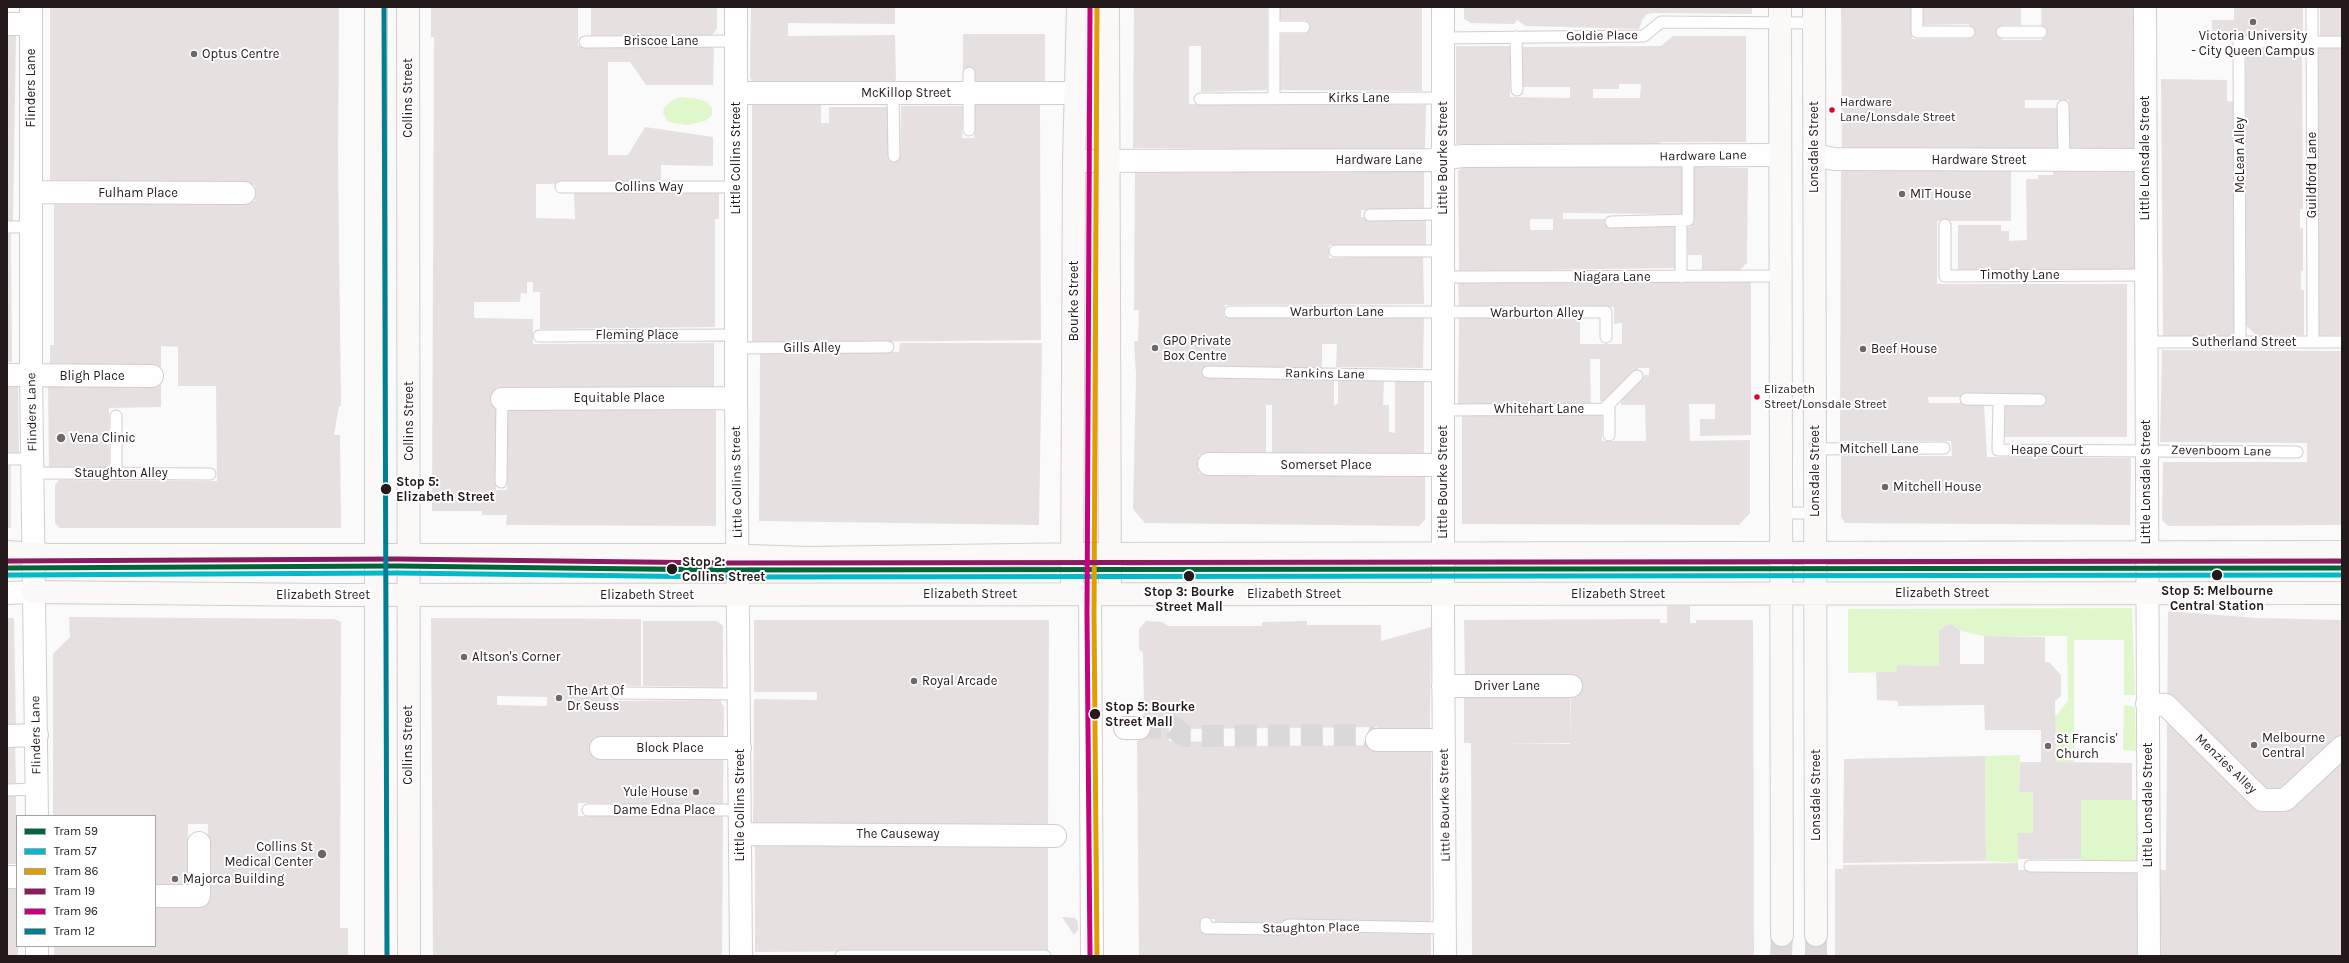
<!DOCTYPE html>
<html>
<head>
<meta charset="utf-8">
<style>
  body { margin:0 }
  #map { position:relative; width:2349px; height:963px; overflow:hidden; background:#fafafa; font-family:Karla,sans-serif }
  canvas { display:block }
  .frame { position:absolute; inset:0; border:8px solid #24191b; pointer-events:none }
  .legend { position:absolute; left:16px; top:815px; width:140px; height:132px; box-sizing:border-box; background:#fff; border:1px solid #a7a3a4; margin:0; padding:5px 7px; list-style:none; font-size:12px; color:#24191b }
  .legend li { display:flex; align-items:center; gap:8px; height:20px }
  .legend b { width:20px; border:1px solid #a7a3a4 }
</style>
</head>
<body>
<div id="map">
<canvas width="2349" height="963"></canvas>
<div class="frame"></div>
<ul class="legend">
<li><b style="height:5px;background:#00653a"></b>Tram 59</li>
<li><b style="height:5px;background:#02b9cc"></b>Tram 57</li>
<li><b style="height:5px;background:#de9e04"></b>Tram 86</li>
<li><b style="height:5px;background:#8a1b61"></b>Tram 19</li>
<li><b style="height:5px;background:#c6007e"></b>Tram 96</li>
<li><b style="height:5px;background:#007e92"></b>Tram 12</li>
</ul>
</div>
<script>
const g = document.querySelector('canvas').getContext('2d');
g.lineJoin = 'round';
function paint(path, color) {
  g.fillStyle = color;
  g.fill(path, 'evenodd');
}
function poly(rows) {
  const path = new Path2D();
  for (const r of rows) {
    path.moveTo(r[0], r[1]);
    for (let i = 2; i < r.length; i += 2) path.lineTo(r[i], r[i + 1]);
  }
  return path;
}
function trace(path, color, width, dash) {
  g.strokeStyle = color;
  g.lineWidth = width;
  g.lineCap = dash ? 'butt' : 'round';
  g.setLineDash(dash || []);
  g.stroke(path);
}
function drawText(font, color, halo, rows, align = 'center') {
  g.font = font + ' Karla,sans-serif';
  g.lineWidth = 4;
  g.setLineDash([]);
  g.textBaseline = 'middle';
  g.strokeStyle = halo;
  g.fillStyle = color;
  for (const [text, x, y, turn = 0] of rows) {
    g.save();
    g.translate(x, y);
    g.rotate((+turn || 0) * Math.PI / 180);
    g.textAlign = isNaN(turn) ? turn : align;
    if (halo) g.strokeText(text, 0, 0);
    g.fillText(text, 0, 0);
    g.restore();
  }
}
paint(poly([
  [680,97,698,99,707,102,712,108,712,115,705,121,687,125,668,122,663,113,664,108,671,101],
  [2132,608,2135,695,2124,695,2124,640,2074,640,2074,762,2056,762,2055,717,2068,701,2067,636,1984,636,1960,631,1952,624,1946,625,1939,631,1939,666,1897,665,1897,672,1848,673,1848,609],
  [2124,705,2135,707,2136,751,2123,750],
  [2020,755,2019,792,2033,792,2033,833,2018,833,2018,863,1986,861,1985,756],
  [2081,800,2136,800,2137,867,2081,867]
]), '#e0f7cc');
paint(poly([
  [50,7,339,7,338,160,341,406,339,406,334,435,340,435,341,528,60,528,55,523,55,485,59,480,217,481,216,386,178,386,178,347,161,346,161,371,50,371,50,345,54,345,54,201,255,201,255,185,50,185],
  [431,7,578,7,578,46,714,46,713,85,646,85,630,62,608,62,608,155,628,155,645,127,713,137,713,166,661,165,661,183,536,184,536,218,575,219,574,192,719,191,719,219,715,219,715,327,540,329,540,292,533,292,533,282,527,282,527,294,521,293,520,302,474,302,474,318,533,319,533,344,714,343,714,392,496,392,496,490,507,490,507,404,716,404,716,526,506,525,507,515,482,515,482,511,432,511,434,37,431,37],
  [591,7,717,7,717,29,711,36,591,37],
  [751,7,895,7,895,24,788,23,788,36,895,35,896,82,752,82,750,76],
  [1134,7,1267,7,1267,90,1201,92,1201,46,1189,46,1189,104,1426,105,1425,150,1133,148],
  [1279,7,1422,7,1422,91,1280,90,1281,34,1306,34,1306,20,1279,20],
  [1464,7,1752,7,1752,14,1653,13,1647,14,1642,20,1639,29,1526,26,1517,20,1514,24,1471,23,1464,19],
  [1841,7,1911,7,1912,39,1969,39,1969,24,1922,25,1922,7,2021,7,2021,25,2002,25,2002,40,2042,40,2041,7,2134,7,2134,153,2069,153,2069,100,2025,100,2025,108,2058,108,2060,152,1842,152],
  [2234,7,2303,7,2303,31,2278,32,2277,37,2212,37,2212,20,2234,20],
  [2320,7,2342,7,2342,36,2320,37],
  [963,34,1045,34,1045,83,972,83,972,70,963,70],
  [7,36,16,36,13,221,7,221],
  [1673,36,1746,36,1746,142,1660,142,1660,146,1456,144,1456,46,1510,46,1510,97,1570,98,1570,87,1523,87,1523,47,1661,46],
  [1619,84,1641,84,1640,98,1593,98,1593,89,1619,89],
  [2302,46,2303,209,2300,209,2300,228,2303,228,2303,271,2301,271,2301,290,2304,290,2304,335,2256,335,2246,326,2246,47],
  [2317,46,2342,46,2342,335,2319,336],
  [2161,79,2227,80,2227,101,2234,102,2234,336,2163,336],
  [1040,101,1041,340,752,343,752,105,821,104,821,123,829,123,829,107,891,107,891,159,900,158,901,106,963,106,962,138,974,138,975,102],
  [1841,166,2011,167,2011,221,1937,221,1937,284,2127,284,2127,437,2003,437,2003,405,2043,405,2043,397,1928,397,1929,403,1984,403,1987,457,2131,458,2130,525,1845,523,1841,517,1841,456,1952,456,1951,441,1840,441],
  [1463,167,1684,167,1683,214,1563,213,1563,219,1605,219,1606,226,1675,225,1675,268,1459,271,1458,171],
  [1530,219,1553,219,1553,230,1530,230],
  [1692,167,1748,168,1747,263,1739,271,1702,272,1702,255,1688,255,1687,227,1691,227],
  [2134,167,2135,269,1958,270,1958,225,2001,225,2001,231,2009,231,2009,241,2027,240,2026,179,2038,179,2038,175,2053,175,2053,168],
  [1424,170,1424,210,1361,210,1361,217,1426,218,1426,245,1329,245,1329,258,1423,256,1424,304,1225,305,1224,316,1424,318,1423,368,1336,367,1337,344,1322,344,1322,369,1204,367,1204,376,1334,379,1334,405,1338,404,1338,380,1384,381,1383,405,1389,405,1389,432,1395,433,1395,381,1424,381,1424,454,1272,454,1272,405,1266,405,1266,455,1199,455,1199,473,1425,474,1425,520,1419,526,1145,523,1133,509,1136,375,1134,341,1138,341,1139,310,1134,310,1135,171],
  [7,233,11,233,12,362,7,362],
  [1751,281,1751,435,1700,436,1700,419,1715,419,1715,404,1689,404,1690,441,1750,440,1750,513,1739,525,1462,524,1462,415,1602,414,1602,441,1646,441,1645,405,1621,405,1621,399,1645,375,1649,375,1649,368,1639,368,1604,401,1600,401,1600,359,1590,359,1591,405,1458,405,1459,318,1580,318,1580,344,1622,344,1622,323,1614,324,1614,307,1459,309,1458,282],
  [900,343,1042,343,1039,525,759,521,760,352,899,352],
  [2162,350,2342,351,2342,525,2168,526,2162,520,2163,462,2307,462,2307,443,2160,442],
  [48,382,161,382,161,407,109,408,109,470,49,470],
  [7,383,18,383,19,456,7,456],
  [7,465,11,465,11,528,7,528],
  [1667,606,1690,606,1690,623,1696,623,1696,620,1753,620,1754,956,1472,956,1471,743,1464,743,1464,696,1570,697,1570,743,1504,744,1570,744,1571,682,1465,681,1464,620,1660,619,1660,623,1667,623],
  [2168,611,2258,618,2342,620,2342,956,1835,956,1835,869,1843,869,1843,865,2018,863,2018,870,2166,870],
  [69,617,334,619,341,622,340,928,348,928,348,956,54,956,54,946,155,946,155,902,205,902,207,865,208,824,188,824,188,866,194,866,194,892,155,892,155,816,53,816,53,654,70,637],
  [7,618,14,618,16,729,7,729],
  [431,618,641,619,641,686,608,685,609,701,720,700,724,707,723,806,578,803,578,816,723,816,722,956,433,956],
  [497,696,547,697,547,706,497,705],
  [754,620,1049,620,1048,832,753,823,754,699,817,700,817,692,754,692],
  [643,621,717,621,723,626,723,687,643,686],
  [1146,621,1163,622,1168,626,1262,626,1262,622,1307,621,1307,625,1381,625,1381,641,1431,627,1430,735,1377,732,1377,727,1185,729,1179,721,1169,721,1169,741,1218,742,1218,746,1431,745,1431,922,1283,921,1283,927,1215,925,1215,919,1200,919,1200,930,1431,934,1431,956,1139,956,1137,741,1139,741,1139,721,1144,714,1143,653,1139,649,1139,629],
  [1952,624,1960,631,1960,664,1984,664,1984,636,2045,637,2045,662,2049,662,2061,675,2061,696,2055,701,2056,762,2132,763,2132,800,2081,800,2081,859,2018,859,2018,833,2033,833,2033,792,2019,792,2020,762,2041,762,2041,730,1985,730,1984,705,1898,706,1898,701,1877,700,1876,672,1897,672,1897,665,1939,666,1939,631,1946,625],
  [7,738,15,738,16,783,7,784],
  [1985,756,1986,861,1843,863,1844,759],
  [7,796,16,796,16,864,7,864],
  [755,839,1048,841,1048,950,755,952],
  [7,885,17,885,18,956,7,956],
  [1062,917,1075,918,1078,922,1078,930,1074,935]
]), '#e7e0e0');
trace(poly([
  [1139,728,1173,727,1184,736,1363,735,1377,740]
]), '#dad8d9', 22, [22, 11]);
trace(poly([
  [1816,935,1816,956],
  [1781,956,1782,935]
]), '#dad8d9', 22, [22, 11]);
const lane = poly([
  [1917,7,1917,32,1969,32],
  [2312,7,2313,342],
  [1274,27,1304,27],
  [2002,32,2041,32],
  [1516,37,1517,90],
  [1443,38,1644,36,1661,22,1814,23],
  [585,42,736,41],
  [893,93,894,156],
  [1274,98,1274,7],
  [1200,99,1443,98],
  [2063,106,2064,160],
  [969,130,969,73],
  [561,187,736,187],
  [1370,215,1444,214],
  [1611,222,1688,220,1688,157],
  [1945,225,1945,276,2145,275],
  [7,227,32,227],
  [1335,251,1443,251],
  [1443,277,1780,276],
  [1681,277,1681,228],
  [1230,312,1606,312,1606,337],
  [539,336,736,335],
  [2146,342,2342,342],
  [2240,342,2239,42,2342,42],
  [736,348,888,347],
  [1208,372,1443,376],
  [1966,399,2040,400],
  [1999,400,1998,450,2297,452],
  [1604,409,1637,376],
  [1444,410,1609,409,1609,435],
  [116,416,116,473],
  [1815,449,1944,448],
  [7,459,32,459],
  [33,473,210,474],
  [501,482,502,399],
  [1781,513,1815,513],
  [616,693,740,694],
  [7,790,37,789],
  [588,810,740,810],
  [2030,866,2149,867],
  [1206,923,1206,928,1282,929,1289,925,1445,928],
  [841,956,1045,956]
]);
const street = poly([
  [31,7,31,375,37,816],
  [736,7,736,398,741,956],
  [1443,7,1443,611,1445,956],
  [2145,7,2149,956],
  [7,24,31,24],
  [737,93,1075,93],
  [1814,155,1834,159,2145,160],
  [1074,161,1431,160,1463,156,1780,155],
  [32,192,244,193],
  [7,375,152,376],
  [502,399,736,398],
  [1209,464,1443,465],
  [7,593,33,592],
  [1090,595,1092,956],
  [1443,686,1571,686],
  [2147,704,2166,705,2262,800,2285,800,2342,747],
  [1125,728,1139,728],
  [7,736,37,735],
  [1377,740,1444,740],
  [601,748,740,748],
  [740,834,1055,836],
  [7,877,17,877],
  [155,896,199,896,199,843],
  [37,946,37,956]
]);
const secondary = poly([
  [376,7,376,956],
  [408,7,409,956],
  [1108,7,1110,594],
  [1780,7,1782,935],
  [1814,7,1816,935],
  [7,552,50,555,721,555,807,558,1086,554,2342,552],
  [33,592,329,595,2342,593],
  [1072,594,1074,161,1078,7]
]);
trace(lane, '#d3cdce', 13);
trace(street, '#d3cdce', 24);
trace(secondary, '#d3cdce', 24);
trace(lane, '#fefefe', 11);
trace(street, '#fefefe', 22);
trace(secondary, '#fbf8f8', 22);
trace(poly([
  [7,578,79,578]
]), '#dbdbdb', 1);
trace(poly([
  [7,568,397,566,721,570,2342,568]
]), '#00653a', 5);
trace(poly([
  [7,575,397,573,721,577,2342,575]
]), '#02b9cc', 5);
trace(poly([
  [1097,7,1094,614,1097,956]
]), '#de9e04', 5);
trace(poly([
  [7,561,397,559,721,563,2342,561]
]), '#8a1b61', 5);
trace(poly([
  [1090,956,1087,614,1090,7]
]), '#c6007e', 5);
trace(poly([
  [384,7,387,956]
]), '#007e92', 5);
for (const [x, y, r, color] of [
  [2253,22,4,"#6f6869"],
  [194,54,4,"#6f6869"],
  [1832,110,3.5,"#e4002b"],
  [1902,194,4,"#6f6869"],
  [1155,348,4,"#6f6869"],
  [1863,349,4,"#6f6869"],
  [1757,397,3.5,"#e4002b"],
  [61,438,5,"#6f6869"],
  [1885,487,4,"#6f6869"],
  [386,489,6,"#24191b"],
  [672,569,6,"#24191b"],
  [2217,575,6,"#24191b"],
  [1189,576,6,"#24191b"],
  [464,657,4,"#6f6869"],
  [914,681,4,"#6f6869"],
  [559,698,4,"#6f6869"],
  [1095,714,6,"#24191b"],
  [2254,745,4,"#6f6869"],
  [2048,746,4,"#6f6869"],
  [696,792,4,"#6f6869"],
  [322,854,5,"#6f6869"],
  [175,879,4,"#6f6869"]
]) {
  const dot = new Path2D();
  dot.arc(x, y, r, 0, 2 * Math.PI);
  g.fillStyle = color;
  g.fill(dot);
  trace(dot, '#fff', 1.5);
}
drawText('12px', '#24191b', '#fff', [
  ["Hardware",1840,103],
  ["Lane/Lonsdale Street",1840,118],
  ["Elizabeth",1764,390],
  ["Street/Lonsdale Street",1764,405]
], 'left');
drawText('13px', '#24191b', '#fff', [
  ["Goldie Place",1602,36,-1],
  ["Briscoe Lane",661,41],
  ["Flinders Lane",31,88,-90],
  ["McKillop Street",906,93],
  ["Collins Street",408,98,-90],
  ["Kirks Lane",1359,98],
  ["Lonsdale Street",1814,147,-90],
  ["McLean Alley",2240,155,-90],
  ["Hardware Lane",1703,156,-1],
  ["Little Collins Street",736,158,-90],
  ["Little Bourke Street",1443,158,-90],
  ["Little Lonsdale Street",2145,158,-90],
  ["Hardware Lane",1379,160],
  ["Hardware Street",1979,160],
  ["Guildford Lane",2312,175,-90],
  ["Collins Way",649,187],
  ["Fulham Place",138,193],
  ["Timothy Lane",2020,275],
  ["Niagara Lane",1612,277],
  ["Bourke Street",1074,301,-90],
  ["Warburton Lane",1337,312],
  ["Warburton Alley",1537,313],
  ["Fleming Place",637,335],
  ["Sutherland Street",2244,342],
  ["Gills Alley",812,348],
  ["Rankins Lane",1325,374,1],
  ["Bligh Place",92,376],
  ["Equitable Place",619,398],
  ["Whitehart Lane",1539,409],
  ["Flinders Lane",32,412,-91],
  ["Collins Street",409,421,-90],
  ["Mitchell Lane",1879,449],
  ["Heape Court",2047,450],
  ["Zevenboom Lane",2221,451,1],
  ["Somerset Place",1326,465],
  ["Lonsdale Street",1815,471,-90],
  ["Staughton Alley",121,473],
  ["Little Collins Street",737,482,-91],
  ["Little Bourke Street",1443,482,-90],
  ["Little Lonsdale Street",2146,482,-90],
  ["Elizabeth Street",1942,593],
  ["Elizabeth Street",970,594],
  ["Elizabeth Street",1294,594],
  ["Elizabeth Street",1618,594],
  ["Elizabeth Street",323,595],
  ["Elizabeth Street",647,595],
  ["Driver Lane",1507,686],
  ["Flinders Lane",36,735,-91],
  ["Collins Street",408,745,-90],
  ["Block Place",670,748],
  ["Menzies Alley",2226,764,44],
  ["Lonsdale Street",1816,795,-90],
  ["Little Collins Street",740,805,-90],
  ["Little Bourke Street",1445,805,-91],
  ["Little Lonsdale Street",2148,805,-90],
  ["Dame Edna Place",664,810],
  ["The Causeway",898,834],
  ["Staughton Place",1311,928,-1]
]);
drawText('13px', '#24191b', '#fff', [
  ["Victoria University",2253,36,"center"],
  ["- City Queen Campus",2253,51,"center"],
  ["Optus Centre",202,54],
  ["MIT House",1910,194],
  ["GPO Private",1163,341],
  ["Box Centre",1163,356],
  ["Beef House",1871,349],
  ["Vena Clinic",70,438],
  ["Mitchell House",1893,487],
  ["Altson's Corner",472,657],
  ["Royal Arcade",922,681],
  ["The Art Of",567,691],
  ["Dr Seuss",567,706],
  ["Melbourne",2262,738],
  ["Central",2262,753],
  ["St Francis'",2056,739],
  ["Church",2056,754],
  ["Yule House",688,792,"right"],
  ["Collins St",313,847,"right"],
  ["Medical Center",313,862,"right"],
  ["Majorca Building",183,879]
], 'left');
drawText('bold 13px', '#24191b', '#fff', [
  ["Stop 5:",396,482],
  ["Elizabeth Street",396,497],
  ["Stop 2:",682,562],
  ["Collins Street",682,577],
  ["Stop 5: Melbourne",2217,591,"center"],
  ["Central Station",2217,606,"center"],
  ["Stop 3: Bourke",1189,592,"center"],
  ["Street Mall",1189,607,"center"],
  ["Stop 5: Bourke",1105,707],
  ["Street Mall",1105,722]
], 'left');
</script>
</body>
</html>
